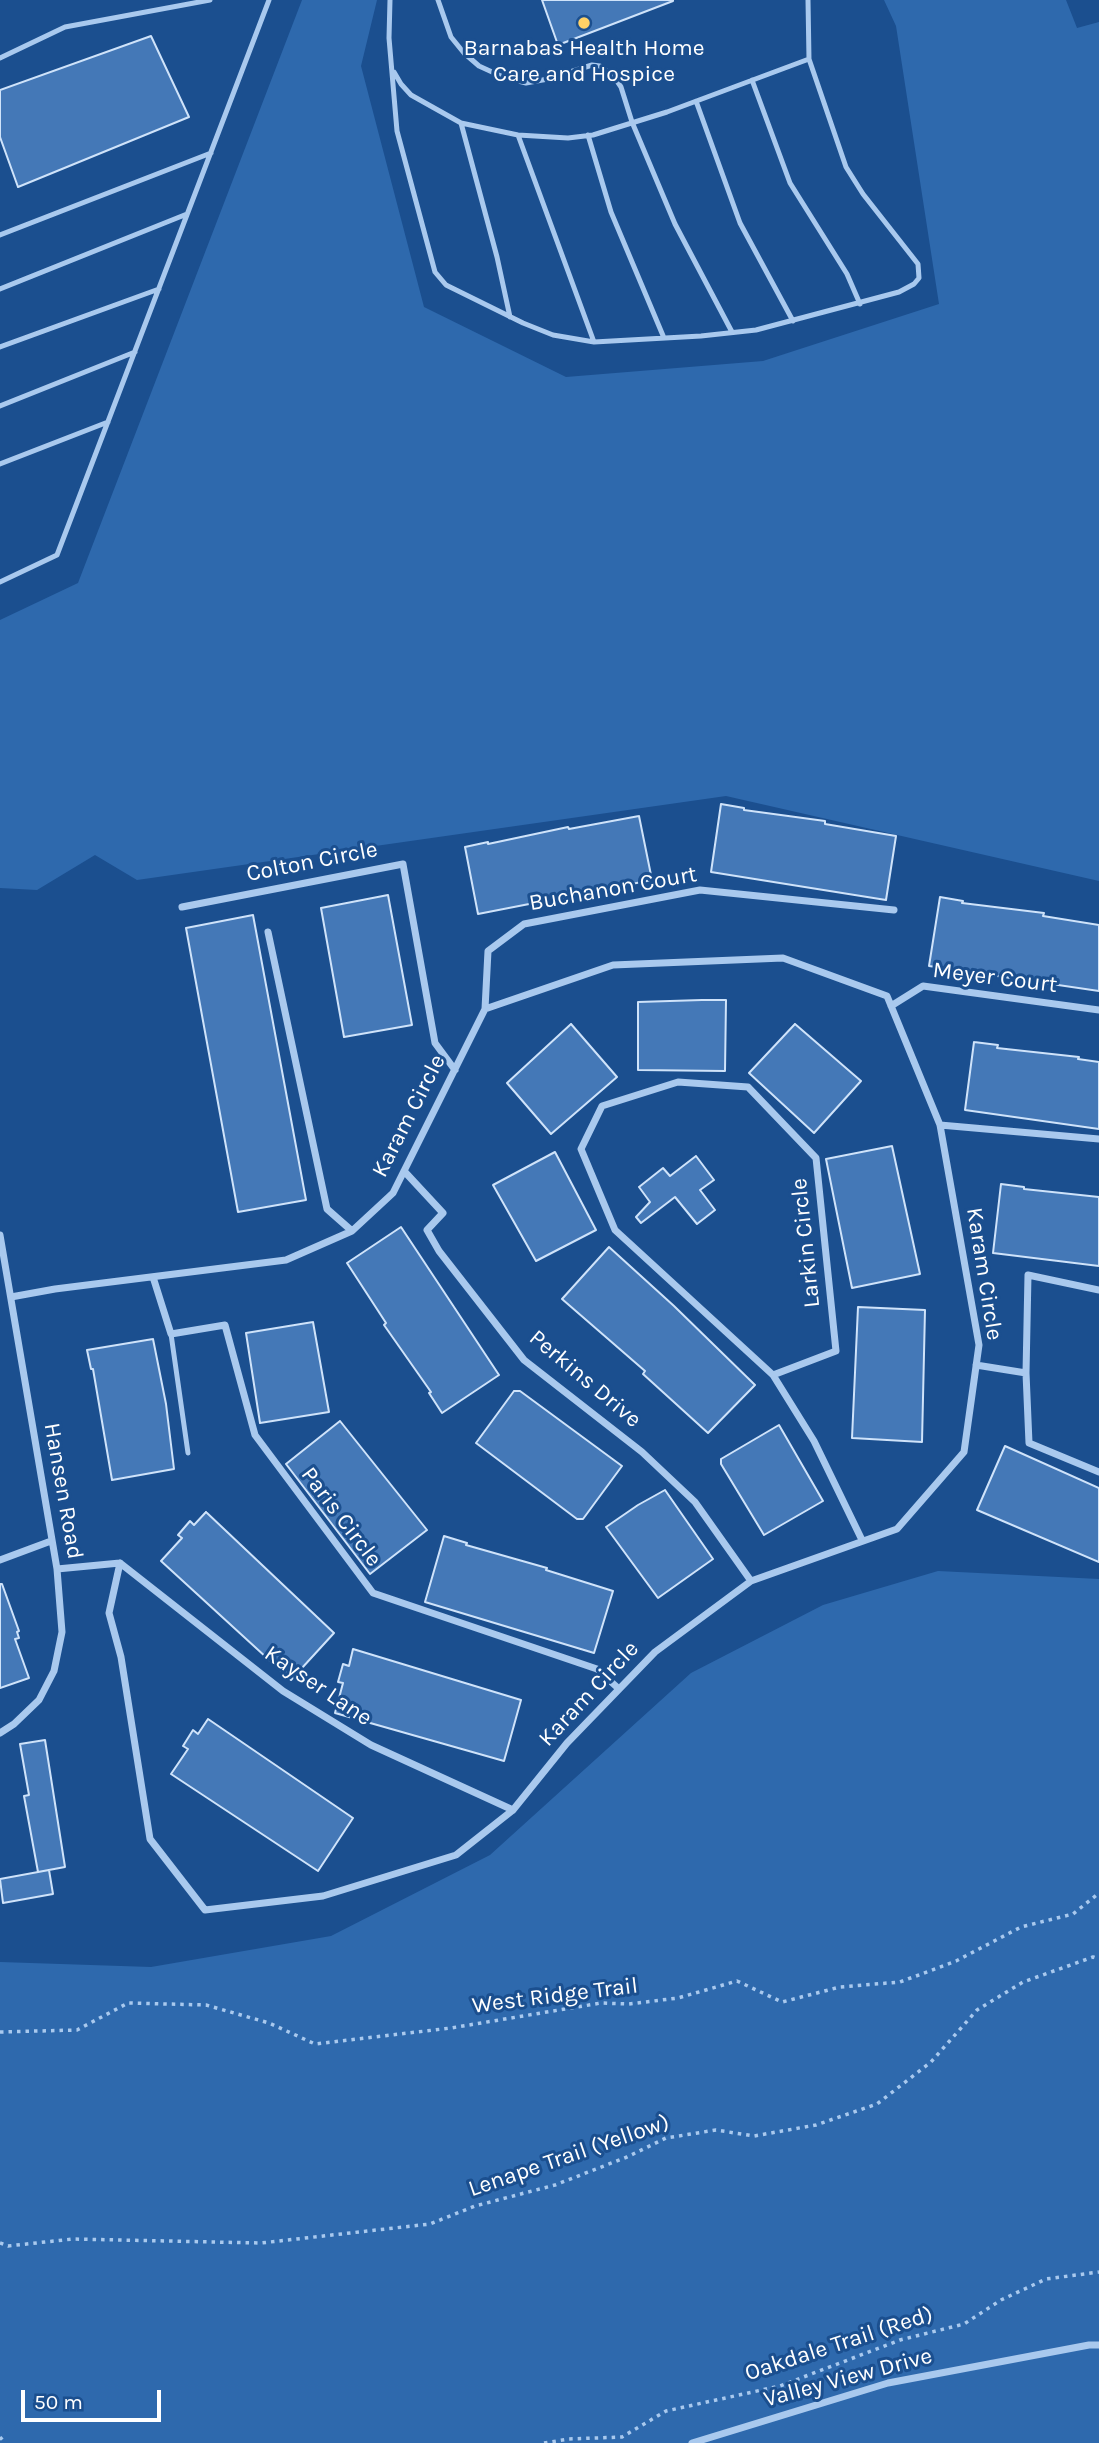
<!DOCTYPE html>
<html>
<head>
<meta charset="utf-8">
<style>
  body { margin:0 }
  #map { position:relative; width:1099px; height:2443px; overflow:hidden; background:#1b4f8f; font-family:Karla,sans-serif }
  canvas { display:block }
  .scale { position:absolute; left:21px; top:2390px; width:140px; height:32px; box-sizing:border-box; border:4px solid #fff; border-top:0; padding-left:9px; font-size:21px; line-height:24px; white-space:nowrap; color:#fff; -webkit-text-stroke:5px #1b4f8f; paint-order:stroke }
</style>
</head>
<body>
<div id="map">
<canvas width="1099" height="2443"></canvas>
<div class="scale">50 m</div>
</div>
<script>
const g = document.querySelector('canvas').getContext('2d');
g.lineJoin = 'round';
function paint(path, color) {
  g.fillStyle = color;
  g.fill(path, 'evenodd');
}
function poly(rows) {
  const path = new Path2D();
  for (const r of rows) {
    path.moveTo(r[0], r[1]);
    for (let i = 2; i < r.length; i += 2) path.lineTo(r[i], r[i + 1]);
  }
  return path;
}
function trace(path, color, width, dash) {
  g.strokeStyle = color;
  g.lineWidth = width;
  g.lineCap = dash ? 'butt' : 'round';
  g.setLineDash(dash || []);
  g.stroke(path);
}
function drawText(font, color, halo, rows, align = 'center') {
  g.font = font + ' Karla,sans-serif';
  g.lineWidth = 6;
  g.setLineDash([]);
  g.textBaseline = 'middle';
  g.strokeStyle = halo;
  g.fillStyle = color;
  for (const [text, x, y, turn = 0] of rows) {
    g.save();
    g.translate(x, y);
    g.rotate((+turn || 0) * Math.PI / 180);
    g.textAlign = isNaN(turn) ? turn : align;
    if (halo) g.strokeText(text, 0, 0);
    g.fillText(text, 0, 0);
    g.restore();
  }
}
paint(poly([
  [302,0,377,0,361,66,424,307,566,377,763,361,939,304,896,26,884,0,1066,0,1077,28,1099,22,1099,881,726,796,137,880,95,855,37,890,0,888,0,620,78,583],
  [938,1571,1099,1579,1099,2443,0,2443,0,1962,151,1967,331,1936,490,1855,691,1673,823,1605]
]), '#2e69ad');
const building = poly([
  [542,0,673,0,673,1,558,45,542,0],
  [151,36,189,117,18,187,0,137,0,90,151,36],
  [721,804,744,808,744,810,825,821,825,824,896,836,886,900,711,872,721,804],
  [639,816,652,880,478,914,465,847,488,842,488,844,568,827,569,829,639,816],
  [388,895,412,1025,344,1037,321,908,388,895],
  [940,897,963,901,962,903,1044,913,1043,916,1099,925,1099,991,929,966,940,897],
  [253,915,306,1200,238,1212,186,928,253,915],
  [702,1000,726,1000,725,1071,638,1070,638,1002,702,1000],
  [571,1024,617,1077,551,1134,507,1083,571,1024],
  [795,1024,861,1081,814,1133,749,1073,795,1024],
  [974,1042,998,1045,997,1048,1079,1057,1078,1059,1099,1062,1099,1129,965,1110,974,1042],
  [892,1146,920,1274,852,1288,826,1159,892,1146],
  [555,1152,596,1230,536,1261,493,1185,555,1152],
  [696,1156,714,1180,700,1190,715,1210,697,1224,675,1197,641,1223,636,1217,650,1202,639,1187,663,1168,670,1176,696,1156],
  [1001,1184,1024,1187,1024,1189,1099,1197,1099,1266,993,1253,1001,1184],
  [401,1227,499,1375,442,1413,429,1393,431,1392,384,1325,386,1323,347,1263,401,1227],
  [609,1247,674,1306,755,1385,708,1433,643,1374,645,1371,562,1299,609,1247],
  [858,1307,925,1310,922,1442,852,1438,858,1307],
  [313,1322,329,1412,260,1423,246,1333,313,1322],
  [153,1339,166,1404,174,1469,112,1480,93,1369,91,1369,87,1350,153,1339],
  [514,1391,520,1391,622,1466,583,1519,577,1519,476,1443,514,1391],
  [340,1421,427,1530,370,1574,286,1464,340,1421],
  [779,1425,823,1501,764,1535,721,1464,721,1459,779,1425],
  [1005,1446,1099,1488,1099,1562,977,1510,1005,1446],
  [665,1490,713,1559,658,1598,606,1527,638,1505,665,1490],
  [206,1512,334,1633,291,1680,161,1561,182,1538,178,1535,190,1521,194,1525,206,1512],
  [444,1536,467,1543,466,1545,547,1568,546,1570,613,1591,594,1653,425,1602,444,1536],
  [0,1584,2,1584,19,1631,17,1632,19,1638,15,1639,29,1678,0,1688,0,1584],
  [353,1649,521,1700,504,1761,335,1713,343,1683,338,1682,343,1664,349,1666,353,1649],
  [208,1719,353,1818,318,1871,171,1774,188,1749,183,1746,193,1730,198,1734,208,1719],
  [45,1740,65,1867,38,1872,24,1796,29,1795,20,1744,45,1740],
  [49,1870,53,1894,3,1903,0,1879,49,1870]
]);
paint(building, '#4478b7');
trace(building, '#cfe3fa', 2);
trace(poly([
  [0,2032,77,2030,128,2003,206,2005,269,2023,315,2044,451,2028,601,2003,629,2004,678,1998,737,1981,782,2002,840,1987,900,1982,956,1961,1021,1927,1073,1914,1099,1893],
  [0,2243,8,2246,73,2239,261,2243,430,2224,475,2206,555,2185,627,2157,666,2138,716,2130,754,2136,816,2125,877,2104,931,2062,977,2010,1023,1982,1093,1957,1099,1959],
  [0,2437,5,2443],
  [544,2443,569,2439,622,2437,666,2411,780,2386,900,2340,964,2324,1001,2300,1046,2279,1099,2272]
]), '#a9c9ee', 3.5, [3.5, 5]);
trace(poly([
  [390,0,389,38,397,131,435,272,446,285,523,323,553,335,594,342,701,336,756,330,899,292,914,284,919,278,918,264,863,194,846,167,809,59,808,0],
  [438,0,451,37,464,53,479,66,503,77,526,83,548,79,592,65,600,66,615,78,621,87,632,122,675,224,732,332],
  [0,58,65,27,210,0],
  [394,72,401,84,411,95,461,123,518,135,568,138,593,135,667,112,809,59],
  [752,80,790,183,847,274,860,304],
  [696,101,740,223,793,321],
  [461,123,497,257,510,317],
  [518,135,594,342],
  [588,135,611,212,664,338],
  [0,235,211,153],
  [0,289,187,214],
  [0,347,159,289],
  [0,406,135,352],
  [0,464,108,422],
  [0,582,57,555,269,0],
  [171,1334,188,1453]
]), '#a9c9ee', 5);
trace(poly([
  [182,907,403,864,435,1043,455,1070],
  [268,932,327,1209,352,1231],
  [891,1006,923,986,1099,1010],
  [485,1009,488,951,524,924,700,890,894,910],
  [940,1125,1099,1139],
  [404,1171,443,1213,427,1230,439,1251,524,1360,642,1452,695,1502,751,1581],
  [0,1235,57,1569,62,1632,54,1671,39,1700,14,1724,0,1733],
  [153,1277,171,1334,225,1325,255,1435,373,1593,597,1669,619,1689],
  [1099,1290,1028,1275,1026,1373,1029,1443,1099,1472],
  [11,1297,55,1289,286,1260,352,1231,393,1193,485,1009,613,965,783,958,887,996,940,1125,979,1345,964,1452,897,1529,751,1581,655,1652,567,1743,513,1810,456,1855,323,1896,205,1910,150,1839,121,1657,109,1613,120,1563,57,1569],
  [976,1365,1026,1373],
  [773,1375,836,1351,816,1158,748,1087,678,1082,602,1106,581,1149,615,1230,773,1375,814,1441,862,1540],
  [0,1560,51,1541],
  [120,1563,283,1691,371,1745,513,1810],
  [692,2443,888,2383,1089,2345,1099,2345]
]), '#a9c9ee', 7);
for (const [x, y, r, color] of [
  [584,23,7,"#ffd166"]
]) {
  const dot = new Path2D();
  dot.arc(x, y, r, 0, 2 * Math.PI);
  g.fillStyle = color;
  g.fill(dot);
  trace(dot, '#1b4f8f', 2.5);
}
drawText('23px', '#fff', '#1b4f8f', [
  ["Barnabas Health Home",584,48],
  ["Care and Hospice",584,74]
]);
drawText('23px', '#fff', '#1b4f8f', [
  ["Colton Circle",312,862,-11],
  ["Buchanon Court",613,889,-10],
  ["Meyer Court",995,978,7],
  ["Karam Circle",409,1116,-63],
  ["Larkin Circle",806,1243,-96],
  ["Karam Circle",984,1274,81],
  ["Perkins Drive",585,1379,40],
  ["Hansen Road",63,1491,80],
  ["Paris Circle",341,1517,53],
  ["Kayser Lane",318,1686,34],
  ["Karam Circle",589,1694,-47],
  ["West Ridge Trail",555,1996,-7],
  ["Lenape Trail (Yellow)",569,2156,-19],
  ["Oakdale Trail (Red)",839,2344,-18],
  ["Valley View Drive",848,2378,-15]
]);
</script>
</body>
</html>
